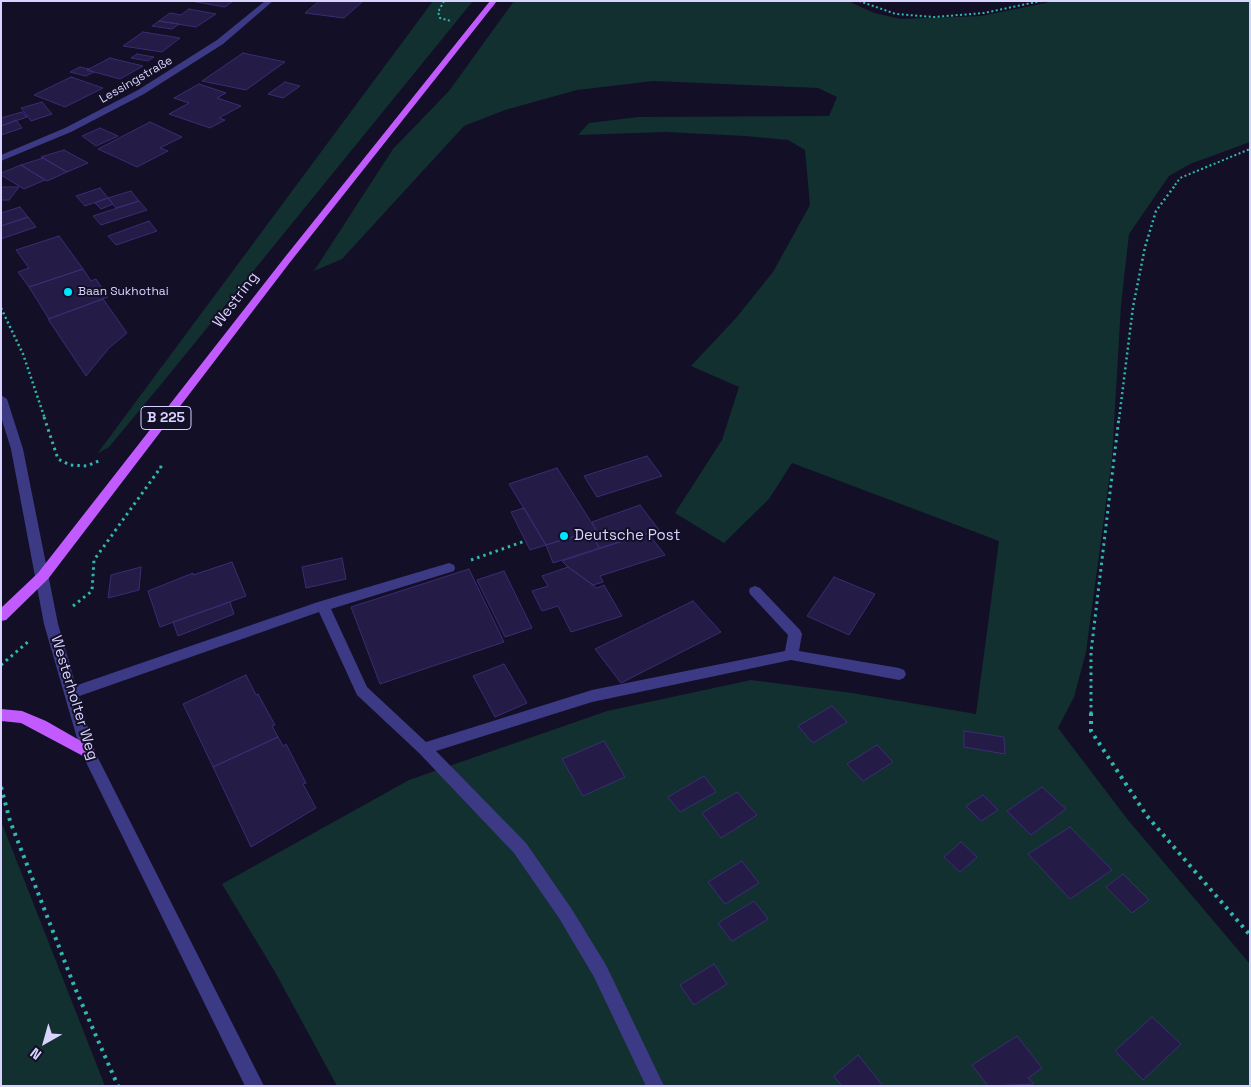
<!DOCTYPE html>
<html>
<head>
<meta charset="utf-8">
<style>
  body { margin:0 }
  #map { position:relative; width:1251px; height:1087px; overflow:hidden; background:#130f26; font-family:"Space Grotesk",sans-serif }
  canvas { display:block }
  .frame { position:absolute; inset:0; border:2px solid #d9d4ff; pointer-events:none }
  .north { position:absolute; left:20px; top:1017px; width:50px; height:50px; -webkit-text-stroke:4px #130f26; paint-order:stroke; rotate:218deg; font-size:14px; font-weight:700; line-height:20px; text-align:center; color:#d9d4ff }
  .north::after { content:''; display:block; margin:auto; width:18px; height:22px; background:#d9d4ff; clip-path:polygon(50% 0,100% 100%,50% 72%,0 100%) }
</style>
</head>
<body>
<div id="map">
<canvas width="1251" height="1087"></canvas>
<div class="frame"></div>
<div class="north">N</div>
</div>
<script>
const g = document.querySelector('canvas').getContext('2d');
g.lineJoin = 'round';
function paint(path, color) {
  g.fillStyle = color;
  g.fill(path, 'evenodd');
}
function poly(rows) {
  const path = new Path2D();
  for (const r of rows) {
    path.moveTo(r[0], r[1]);
    for (let i = 2; i < r.length; i += 2) path.lineTo(r[i], r[i + 1]);
  }
  return path;
}
function trace(path, color, width, dash) {
  g.strokeStyle = color;
  g.lineWidth = width;
  g.lineCap = dash ? 'butt' : 'round';
  g.setLineDash(dash || []);
  g.stroke(path);
}
function drawText(font, color, halo, rows, align = 'center') {
  g.font = font + ' "Space Grotesk",sans-serif';
  g.lineWidth = 4;
  g.setLineDash([]);
  g.textBaseline = 'middle';
  g.strokeStyle = halo;
  g.fillStyle = color;
  for (const [text, x, y, turn = 0] of rows) {
    g.save();
    g.translate(x, y);
    g.rotate((+turn || 0) * Math.PI / 180);
    g.textAlign = isNaN(turn) ? turn : align;
    if (halo) g.strokeText(text, 0, 0);
    g.fillText(text, 0, 0);
    g.restore();
  }
}
paint(poly([
  [433,1,473,1,163,382,109,447,97,454],
  [514,1,848,1,874,13,901,19,981,16,1055,1,1250,1,1250,142,1190,164,1169,176,1129,234,1121,305,1112,458,1086,652,1074,697,1058,728,1128,820,1250,964,1250,1086,337,1086,275,972,222,884,409,780,607,711,751,680,852,693,976,714,999,541,792,463,769,499,724,543,675,513,722,440,739,387,691,366,736,318,773,272,810,205,805,150,788,140,745,136,665,132,578,135,589,123,638,117,829,116,837,97,818,88,653,81,577,90,505,110,464,126,342,259,314,271,393,149,449,91],
  [1,821,105,1086,1,1086]
]), '#12302f');
const building = poly([
  [191,1,233,1,225,7,191,1],
  [319,1,363,1,344,18,305,13,319,1],
  [189,9,216,14,196,27,159,21,170,13,181,15,189,9],
  [159,21,179,24,172,29,152,26,159,21],
  [143,32,180,38,162,52,123,46,143,32],
  [243,53,285,62,246,90,202,81,243,53],
  [137,54,154,57,148,61,131,58,137,54],
  [110,58,143,66,120,79,87,70,110,58],
  [80,67,89,69,87,70,94,72,86,76,70,72,80,67],
  [71,77,103,88,65,107,34,95,71,77],
  [285,82,300,86,283,98,268,94,285,82],
  [199,84,226,93,217,98,241,106,219,118,225,120,210,128,169,114,189,103,174,98,199,84],
  [42,102,52,114,31,121,21,108,42,102],
  [22,112,27,117,1,126,1,118,22,112],
  [16,120,22,128,1,135,1,126,16,120],
  [150,122,182,137,160,148,168,151,137,167,98,149,150,122],
  [100,128,118,136,96,146,82,136,100,128],
  [64,150,88,163,67,172,41,157,64,150],
  [43,158,67,172,47,181,21,165,43,158],
  [21,165,45,180,24,189,1,175,1,173,21,165],
  [1,187,19,187,9,200,1,200,1,187],
  [100,188,108,198,85,206,76,196,100,188],
  [131,191,139,201,116,208,108,198,131,191],
  [108,198,113,204,101,209,95,203,108,198],
  [139,201,147,210,101,225,93,216,139,201],
  [20,207,28,217,1,226,1,213,20,207],
  [28,217,36,227,1,239,1,226,28,217],
  [149,221,157,231,116,245,108,236,149,221],
  [59,236,83,269,29,287,18,272,29,268,16,250,59,236],
  [83,269,91,281,96,279,108,297,49,319,29,287,83,269],
  [103,299,127,333,109,348,86,376,48,319,103,299],
  [647,456,662,476,597,497,584,476,647,456],
  [557,468,596,530,546,545,509,484,557,468],
  [640,505,659,530,599,548,591,531,596,530,592,522,640,505],
  [524,508,546,545,530,550,511,512,524,508],
  [591,531,599,548,553,563,546,545,591,531],
  [648,533,665,555,600,576,603,582,593,585,568,567,562,561,648,533],
  [342,558,346,579,306,588,302,567,342,558],
  [232,562,246,596,160,627,148,591,193,573,193,575,232,562],
  [141,567,139,590,108,598,111,575,141,567],
  [568,567,597,588,604,585,622,616,571,632,558,606,542,611,532,591,548,586,542,576,568,567],
  [469,569,504,642,380,684,351,607,469,569],
  [504,571,532,628,505,637,477,580,504,571],
  [834,577,875,594,849,635,807,616,834,577],
  [693,601,721,632,621,683,595,649,693,601],
  [230,602,234,614,178,636,173,622,230,602],
  [504,664,527,703,495,717,473,676,504,664],
  [246,675,256,695,258,694,275,725,272,726,278,737,213,767,183,704,246,675],
  [832,706,847,722,813,743,798,726,832,706],
  [964,731,1004,737,1005,754,964,747,964,731],
  [278,737,283,746,286,744,306,783,303,784,316,808,251,847,213,767,278,737],
  [604,741,625,777,583,796,562,759,604,741],
  [877,745,893,762,863,781,847,764,877,745],
  [704,776,716,792,680,812,668,797,704,776],
  [1042,787,1066,809,1031,835,1007,811,1042,787],
  [737,792,757,815,721,838,702,813,737,792],
  [983,795,998,810,981,821,966,806,983,795],
  [1070,827,1112,870,1070,899,1028,854,1070,827],
  [961,842,977,857,960,872,944,857,961,842],
  [742,861,759,883,725,904,708,882,742,861],
  [1123,874,1149,900,1132,913,1106,887,1123,874],
  [754,901,768,919,732,941,718,923,754,901],
  [714,964,727,984,694,1005,680,985,714,964],
  [1152,1017,1181,1044,1143,1080,1115,1051,1152,1017],
  [1017,1036,1042,1068,1028,1078,1034,1084,988,1086,972,1065,1017,1036],
  [858,1055,883,1086,842,1086,834,1076,858,1055]
]);
paint(building, '#241b47');
trace(building, '#3b2d73', 1);
trace(poly([
  [444,1,438,12,440,18,451,21],
  [859,1,896,14,934,17,984,13,1041,1],
  [1175,185,1180,178,1250,149]
]), '#2fb8b0', 2, [2, 2.5]);
trace(poly([
  [1,308,23,354,45,419],
  [1119,419,1133,307,1145,247,1156,211,1176,184]
]), '#2fb8b0', 2.5, [2, 3]);
trace(poly([
  [44,417,58,459,70,465,87,466,101,460],
  [471,560,525,541],
  [73,606,92,591,94,560,161,467,157,467],
  [1,665,29,641],
  [1091,714,1091,652,1119,417]
]), '#2fb8b0', 3, [2.5, 4]);
trace(poly([
  [1091,713,1091,731,1147,816,1250,935],
  [1,787,10,821,75,988,118,1086]
]), '#2fb8b0', 4, [3, 5]);
paint(poly([
  [449,563,454,565,455,568,454,571,331,609,367,687,426,742,592,690,785,651,788,635,750,594,749,591,750,588,755,586,760,588,800,630,802,634,799,651,899,668,904,670,906,674,904,678,899,680,791,660,592,702,436,751,526,843,571,908,606,965,664,1086,646,1086,594,977,559,918,514,853,419,753,357,695,319,612,71,699,66,697,64,693,66,689,318,602,449,563]
]), '#3d3a85');
paint(poly([
  [265,1,273,1,223,44,144,94,71,132,1,161,1,155,65,128,138,90,217,40,265,1]
]), '#3d3a85');
paint(poly([
  [1,395,7,399,23,449,58,624,95,752,264,1086,245,1086,81,752,44,624,11,449,1,417,1,395]
]), '#3d3a85');
paint(poly([
  [490,1,497,1,291,261,48,579,6,620,1,621,1,608,38,573,285,257,490,1],
  [1,709,22,711,46,721,93,748,95,752,93,756,88,758,83,756,21,723,1,721,1,709]
]), '#c25bff');
for (const [x, y, r, color] of [
  [68,292,5,"#00e5ff"],
  [564,536,5,"#00e5ff"]
]) {
  const dot = new Path2D();
  dot.arc(x, y, r, 0, 2 * Math.PI);
  g.fillStyle = color;
  g.fill(dot);
  trace(dot, '#130f26', 2);
}
drawText('12px', '#d9d4ff', '#130f26', [
  ["Lessingstraße",136,80,-30]
]);
drawText('12px', '#d9d4ff', '#130f26', [
  ["Baan Sukhothai",78,292]
], 'left');
for (const [x, y, w] of [
  [166,418,50]
]) {
  const box = new Path2D();
  box.roundRect(x - w / 2, y - 11.5, w, 23, 4);
  g.fillStyle = '#130f26';
  g.fill(box);
  trace(box, '#d9d4ff', 1);
}
drawText('bold 14px', '#d9d4ff', null, [
  ["B 225",166,418]
]);
drawText('15px', '#d9d4ff', '#130f26', [
  ["Westring",236,300,-53],
  ["Westerholter Weg",74,698,73]
]);
drawText('15px', '#d9d4ff', '#130f26', [
  ["Deutsche Post",574,536]
], 'left');
</script>
</body>
</html>
